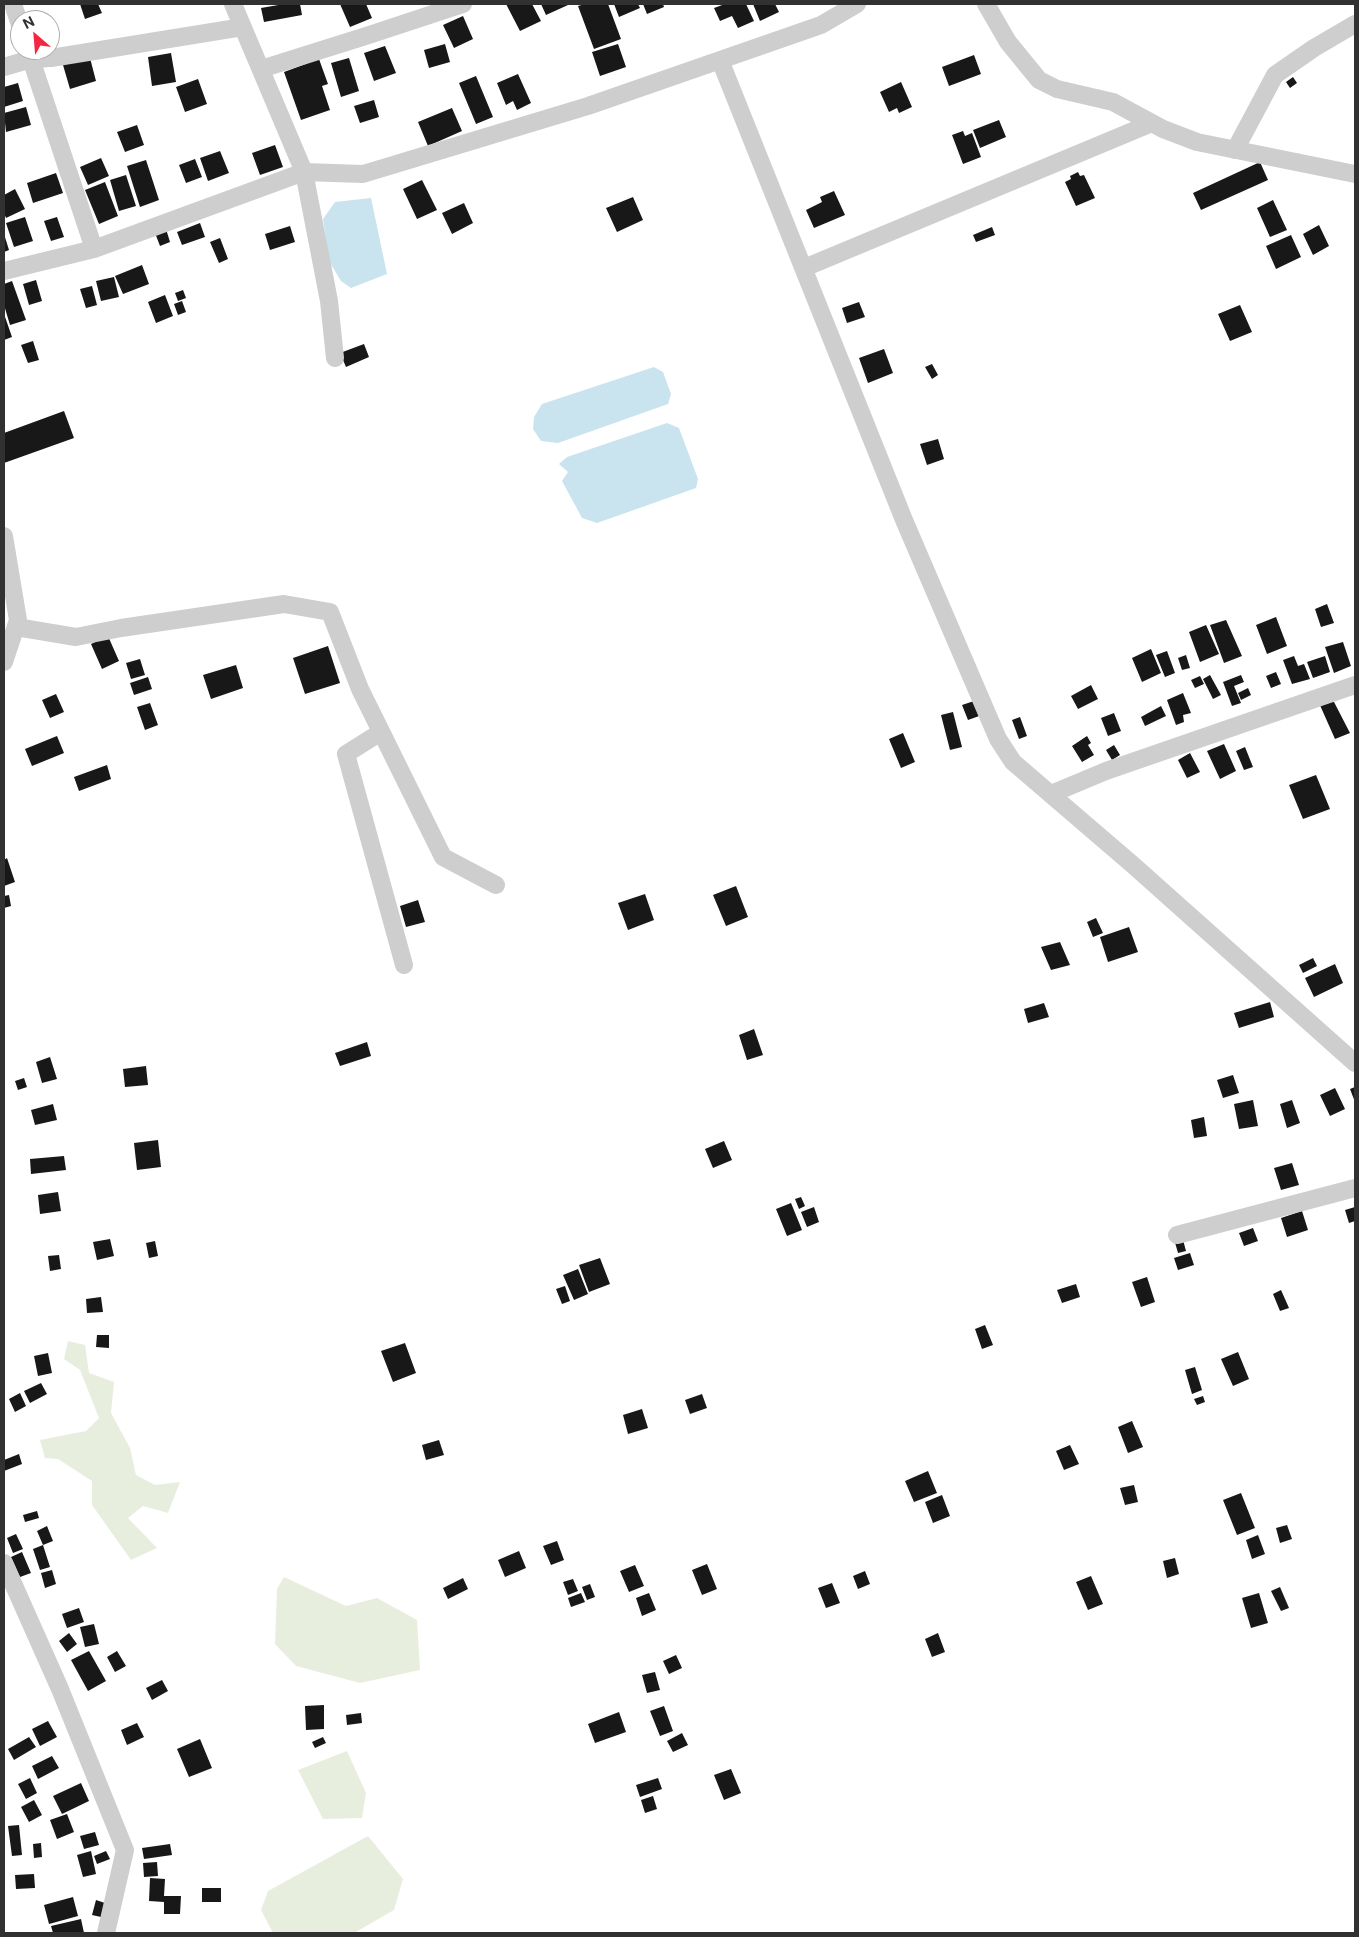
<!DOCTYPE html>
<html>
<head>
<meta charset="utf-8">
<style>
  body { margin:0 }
  #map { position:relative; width:1359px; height:1937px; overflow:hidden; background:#fff; font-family:"Public Sans",sans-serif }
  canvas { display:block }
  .frame { position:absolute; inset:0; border:5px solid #313131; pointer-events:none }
  .north { position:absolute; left:10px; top:10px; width:50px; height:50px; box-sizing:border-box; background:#fff; border:1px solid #adadad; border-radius:50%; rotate:333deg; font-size:14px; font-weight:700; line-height:20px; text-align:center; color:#313131 }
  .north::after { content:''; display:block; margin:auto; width:18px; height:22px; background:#f32743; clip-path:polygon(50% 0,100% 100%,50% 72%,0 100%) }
</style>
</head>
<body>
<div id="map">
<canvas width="1359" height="1937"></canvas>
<div class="frame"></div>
<div class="north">N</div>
</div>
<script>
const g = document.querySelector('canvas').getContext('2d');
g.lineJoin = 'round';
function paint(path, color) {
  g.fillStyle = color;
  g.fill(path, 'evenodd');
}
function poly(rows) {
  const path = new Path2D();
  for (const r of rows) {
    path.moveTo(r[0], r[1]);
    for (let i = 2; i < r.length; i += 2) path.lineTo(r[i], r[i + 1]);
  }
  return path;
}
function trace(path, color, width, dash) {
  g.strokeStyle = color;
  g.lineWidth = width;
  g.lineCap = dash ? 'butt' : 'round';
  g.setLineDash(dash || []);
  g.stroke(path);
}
paint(poly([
  [68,1341,85,1345,89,1373,114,1382,111,1413,130,1448,136,1475,155,1485,180,1482,168,1513,143,1506,128,1518,157,1548,131,1560,92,1505,92,1481,58,1459,45,1458,40,1440,86,1431,99,1418,80,1370,64,1359],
  [284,1577,346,1606,377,1598,417,1620,420,1670,360,1683,296,1666,275,1644,277,1589],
  [347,1751,366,1793,362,1818,323,1819,298,1770],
  [368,1836,403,1879,394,1910,354,1933,273,1933,261,1910,268,1891]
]), '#e8eede');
paint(poly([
  [371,198,387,274,351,288,341,281,329,261,323,219,335,202],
  [654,367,663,372,671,394,668,404,558,443,541,441,533,429,534,417,542,404],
  [667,423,679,428,698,479,696,488,597,523,582,518,562,481,568,472,559,464,567,457]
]), '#c9e3ef');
paint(poly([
  [80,4,98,4,102,13,85,19],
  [284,4,300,4,302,15,264,22,261,8],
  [340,4,366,4,372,18,350,27],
  [506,4,532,4,541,21,520,31],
  [541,4,568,4,568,5,546,15],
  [585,4,608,4,621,39,594,49,578,6],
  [614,4,638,4,640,8,619,17],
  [643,4,663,4,664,7,647,14],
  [725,4,746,4,754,21,738,28,732,16,720,21,714,8],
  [753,4,775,4,779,12,760,21],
  [463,16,473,39,454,48,443,25],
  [445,44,450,62,429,68,424,50],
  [618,44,626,67,600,76,592,52],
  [385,46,396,73,374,81,364,53],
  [171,53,176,82,152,86,148,57],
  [974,55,981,74,949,86,942,67],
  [90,58,96,81,70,89,63,65],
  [349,58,359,91,341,97,331,63],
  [319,59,328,84,322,86,330,110,301,120,284,72],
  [518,74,531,103,517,110,513,101,506,105,497,83],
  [476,76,493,117,476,124,459,83],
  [1293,77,1297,83,1290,88,1286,82],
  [198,79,207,104,185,112,176,87],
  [901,82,912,107,899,113,897,108,889,112,880,92],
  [18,83,23,101,4,107,4,87],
  [374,100,379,117,360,123,354,106],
  [26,107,31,125,6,132,4,113],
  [452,108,462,131,428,146,418,122],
  [999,120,1006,137,980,148,973,130],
  [137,125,144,145,125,152,117,132],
  [963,131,965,136,972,133,981,157,963,164,952,135],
  [275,145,283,167,260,175,252,153],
  [220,151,229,173,208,181,200,158],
  [101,158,109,176,88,185,80,167],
  [195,159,202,177,186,183,179,165],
  [146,160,159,200,140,207,127,166],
  [1260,162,1268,180,1201,210,1193,193],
  [1078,172,1080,176,1084,175,1095,198,1076,206,1065,182,1071,179,1070,176],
  [56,173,63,193,33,203,27,183],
  [126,175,136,206,119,211,110,180],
  [422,180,437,210,417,219,403,189],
  [105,182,118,216,99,224,85,190],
  [15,189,25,209,6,218,4,213,4,195],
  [834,191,845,215,814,228,806,210,822,202,820,197],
  [633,197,643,220,617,232,606,208],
  [1273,200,1287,230,1270,237,1257,208],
  [464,203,473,223,452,234,442,213],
  [25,217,33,241,14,247,6,223],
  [57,217,64,237,51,241,44,221],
  [200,223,205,237,182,245,177,232],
  [1319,225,1329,246,1313,255,1303,234],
  [290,226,295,242,270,250,265,234],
  [992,227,995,235,976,242,973,235],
  [166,229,170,242,160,246,155,233],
  [4,234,9,250,4,252],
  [1291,235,1301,257,1276,269,1266,246],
  [220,238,228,259,219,263,210,242],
  [142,265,149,284,123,294,115,276],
  [114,277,119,297,101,301,96,281],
  [36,280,42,301,29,305,23,284],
  [12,281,26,320,10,325,4,305,4,284],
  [92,286,97,305,86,308,80,289],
  [183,290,186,298,178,301,175,293],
  [165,295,173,316,156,323,148,302],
  [182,301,186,312,178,315,174,304],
  [859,302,865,317,847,323,842,308],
  [1240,305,1252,332,1230,341,1218,314],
  [4,314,12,337,4,340],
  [33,341,39,360,28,363,21,345],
  [364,344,369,357,346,367,340,353],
  [884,349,893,373,868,383,859,358],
  [932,364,938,375,932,379,925,367],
  [64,411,74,438,4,463,4,433],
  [938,439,944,459,927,465,920,444],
  [1327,604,1334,623,1321,627,1315,609],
  [1276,617,1287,646,1267,654,1256,625],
  [1226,620,1242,656,1224,663,1210,625],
  [1206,625,1219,654,1200,662,1189,632],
  [108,636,119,661,102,669,91,644],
  [1343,642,1351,666,1334,673,1325,647],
  [328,646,340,683,305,694,293,658],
  [1151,649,1161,673,1142,682,1132,658],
  [1167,651,1175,673,1165,677,1156,655],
  [1186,655,1190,668,1182,670,1178,658],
  [1294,656,1298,666,1304,664,1310,679,1292,684,1283,660],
  [1325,656,1330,672,1313,678,1307,662],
  [140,659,145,675,131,679,126,663],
  [236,665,243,688,211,699,203,675],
  [1276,672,1281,684,1271,688,1266,676],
  [1210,675,1221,695,1213,699,1203,679],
  [1241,675,1244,682,1234,686,1241,703,1232,706,1223,682],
  [1200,676,1204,684,1195,688,1191,680],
  [148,677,152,689,134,695,130,683],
  [1091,685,1098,699,1078,709,1071,696],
  [1248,688,1251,695,1241,700,1238,693],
  [1183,693,1191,713,1183,715,1184,722,1176,725,1167,700],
  [56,694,64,712,50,718,42,700],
  [977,700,982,715,968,720,962,705],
  [1334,702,1350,733,1335,739,1319,703],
  [150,703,158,725,145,730,137,707],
  [1161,706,1166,716,1145,726,1141,717],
  [953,712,962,747,950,750,941,715],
  [1114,713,1121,731,1108,736,1101,718],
  [1020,717,1027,736,1019,739,1012,720],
  [903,733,915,762,901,768,889,739],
  [57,736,64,753,32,766,25,749],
  [1087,736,1091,743,1088,745,1094,755,1082,762,1072,746],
  [1224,744,1236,771,1220,779,1207,751],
  [1114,745,1120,755,1112,760,1106,750],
  [1245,747,1253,767,1244,770,1236,751],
  [1190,753,1200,772,1187,778,1178,760],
  [107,765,111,779,79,791,74,777],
  [1316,775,1330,809,1303,819,1289,785],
  [7,858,15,882,4,886,4,860],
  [736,886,748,917,726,926,713,895],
  [645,894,654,920,628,930,618,903],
  [9,895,11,906,4,908,4,896],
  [418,900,425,922,406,927,400,906],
  [1096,918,1103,933,1093,937,1087,922],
  [1129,927,1138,952,1108,962,1100,937],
  [1060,942,1070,965,1051,970,1041,947],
  [1313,958,1317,966,1303,973,1299,965],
  [1335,964,1343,983,1314,997,1305,978],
  [1270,1002,1274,1017,1239,1028,1234,1013],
  [1044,1003,1049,1017,1028,1023,1024,1009],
  [754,1029,763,1055,747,1060,739,1035],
  [367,1042,371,1056,340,1066,335,1053],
  [50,1057,57,1079,42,1083,36,1062],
  [146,1066,148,1085,125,1087,123,1069],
  [1233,1075,1239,1093,1223,1098,1217,1080],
  [24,1078,27,1087,18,1090,15,1081],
  [1355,1087,1355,1102,1350,1089],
  [1335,1088,1345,1109,1330,1116,1320,1095],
  [1253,1100,1258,1126,1239,1129,1234,1104],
  [1292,1100,1300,1123,1287,1128,1280,1104],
  [53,1104,57,1120,35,1125,31,1110],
  [1204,1117,1207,1136,1194,1138,1191,1120],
  [158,1140,161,1167,137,1170,134,1143],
  [724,1141,732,1160,713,1168,705,1149],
  [64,1156,66,1170,31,1174,30,1159],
  [1292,1163,1299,1185,1281,1190,1274,1168],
  [58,1192,61,1211,40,1214,38,1195],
  [801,1197,805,1206,799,1209,795,1199],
  [791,1203,802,1230,787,1236,776,1209],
  [814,1207,819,1222,807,1227,801,1212],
  [1355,1207,1355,1221,1349,1223,1345,1210],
  [1302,1211,1308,1230,1287,1237,1281,1218],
  [1253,1228,1258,1241,1244,1246,1239,1233],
  [1182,1236,1186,1251,1178,1253,1174,1239],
  [110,1239,114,1256,97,1260,93,1242],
  [155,1241,158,1256,149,1258,146,1243],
  [1190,1253,1194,1265,1178,1270,1174,1258],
  [59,1255,61,1269,50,1271,48,1256],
  [600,1258,610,1284,589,1292,579,1265],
  [578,1269,588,1294,574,1300,563,1275],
  [1147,1277,1155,1302,1141,1307,1132,1282],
  [1076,1284,1080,1297,1062,1303,1057,1290],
  [565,1286,570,1301,562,1304,556,1289],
  [1281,1290,1289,1308,1280,1311,1273,1294],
  [101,1297,103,1312,87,1313,86,1299],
  [985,1325,993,1345,982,1349,975,1329],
  [97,1335,109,1335,109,1348,96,1347],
  [405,1343,416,1373,393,1382,381,1351],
  [1238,1352,1249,1379,1233,1386,1221,1359],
  [48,1353,52,1373,38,1376,34,1356],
  [1195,1367,1202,1390,1192,1394,1185,1370],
  [41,1383,47,1394,30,1403,24,1391],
  [20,1393,26,1406,15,1412,9,1399],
  [702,1394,707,1408,690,1414,685,1400],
  [1203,1396,1205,1402,1197,1405,1194,1399],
  [642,1409,648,1428,628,1434,623,1415],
  [1132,1421,1143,1447,1128,1453,1118,1427],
  [439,1440,444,1455,426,1460,422,1445],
  [1070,1445,1079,1464,1064,1470,1056,1451],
  [19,1454,22,1464,4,1471,4,1460],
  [928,1471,937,1493,914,1502,905,1481],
  [1134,1485,1138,1502,1125,1505,1120,1488],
  [1241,1493,1255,1528,1237,1535,1223,1500],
  [942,1495,950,1516,933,1523,925,1502],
  [37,1511,39,1518,25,1522,23,1515],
  [1287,1525,1292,1539,1280,1543,1276,1528],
  [47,1526,53,1541,43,1545,50,1567,40,1570,33,1549,43,1545,37,1531],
  [16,1534,23,1549,13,1553,7,1538],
  [1258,1535,1265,1554,1252,1559,1246,1540],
  [557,1541,564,1560,551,1565,543,1546],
  [519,1551,526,1568,505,1577,498,1560],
  [22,1552,31,1573,20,1577,11,1557],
  [1175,1558,1179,1574,1167,1578,1163,1561],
  [707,1564,717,1589,702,1595,692,1570],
  [635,1565,644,1586,629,1592,620,1571],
  [52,1570,56,1584,45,1588,41,1573],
  [865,1571,870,1584,858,1589,853,1576],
  [1091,1576,1103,1604,1088,1610,1076,1582],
  [463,1578,468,1589,448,1599,443,1588],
  [573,1579,578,1591,568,1595,563,1582],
  [832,1583,840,1603,826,1608,818,1588],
  [590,1584,595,1597,587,1600,582,1587],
  [1280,1587,1289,1608,1281,1611,1271,1591],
  [581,1593,585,1602,571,1607,568,1598],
  [649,1593,656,1610,642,1616,636,1598],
  [1259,1593,1268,1623,1251,1628,1242,1598],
  [79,1608,84,1622,67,1628,62,1614],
  [94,1624,99,1644,85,1647,80,1627],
  [69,1633,77,1644,67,1652,59,1641],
  [938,1633,945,1652,932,1657,925,1639],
  [89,1651,106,1681,88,1691,71,1660],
  [117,1651,126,1666,115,1672,107,1657],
  [676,1655,682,1668,669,1674,663,1661],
  [655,1672,660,1690,647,1693,642,1675],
  [162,1680,168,1691,152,1700,146,1688],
  [324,1705,324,1729,306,1730,305,1706],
  [664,1706,673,1731,660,1736,650,1711],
  [619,1712,626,1732,595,1743,588,1724],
  [361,1713,362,1723,347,1725,346,1715],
  [48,1721,57,1737,40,1746,32,1729],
  [137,1723,144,1737,127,1745,121,1730],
  [682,1733,688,1745,673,1752,667,1741],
  [29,1737,36,1747,14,1760,8,1749],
  [323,1737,326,1743,315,1748,312,1742],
  [200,1739,212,1768,189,1777,177,1749],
  [52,1756,59,1768,38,1779,32,1766],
  [731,1769,741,1793,724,1800,714,1775],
  [30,1778,37,1793,26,1799,18,1784],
  [658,1778,662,1789,640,1797,636,1785],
  [81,1783,89,1801,62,1814,53,1796],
  [653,1796,657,1809,645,1813,641,1800],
  [34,1800,42,1815,29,1822,21,1807],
  [67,1814,74,1832,57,1839,50,1820],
  [19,1825,22,1855,12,1856,8,1826],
  [95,1832,99,1845,84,1849,80,1836],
  [41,1843,42,1857,34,1858,33,1844],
  [170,1844,172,1855,144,1859,142,1848],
  [91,1851,96,1874,83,1877,77,1855],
  [106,1851,110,1859,97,1864,94,1856],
  [157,1862,158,1876,144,1877,143,1863],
  [34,1874,35,1888,16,1889,15,1875],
  [150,1878,165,1879,164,1896,181,1896,180,1914,164,1914,164,1902,149,1901],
  [202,1888,221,1888,221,1902,202,1902],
  [73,1897,78,1916,49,1924,44,1905],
  [96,1900,105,1903,101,1917,92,1915],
  [81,1919,84,1933,53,1933,51,1926]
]), '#181818');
trace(poly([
  [13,4,20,25],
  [233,4,304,172,329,301,335,358],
  [986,4,1008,42,1039,80,1057,89,1113,102,1163,129,1197,142,1355,174],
  [28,50,94,249],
  [720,60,904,520,998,739,1013,762,1133,865,1355,1063],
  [4,67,31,59,51,58,243,27],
  [261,69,369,35,463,4],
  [1235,150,1275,75,1314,48,1355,24],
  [804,268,1152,123],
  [4,271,94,249,304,172,363,174,588,106,821,25,857,4],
  [4,536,18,620,4,662],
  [16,627,76,637,121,628,284,604,330,612,360,689,443,857,496,885],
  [381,732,346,754,404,965],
  [1051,794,1106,771,1355,685],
  [1177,1235,1355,1188],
  [4,1563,60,1689,125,1850,106,1933]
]), '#cecece', 18);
</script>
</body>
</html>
